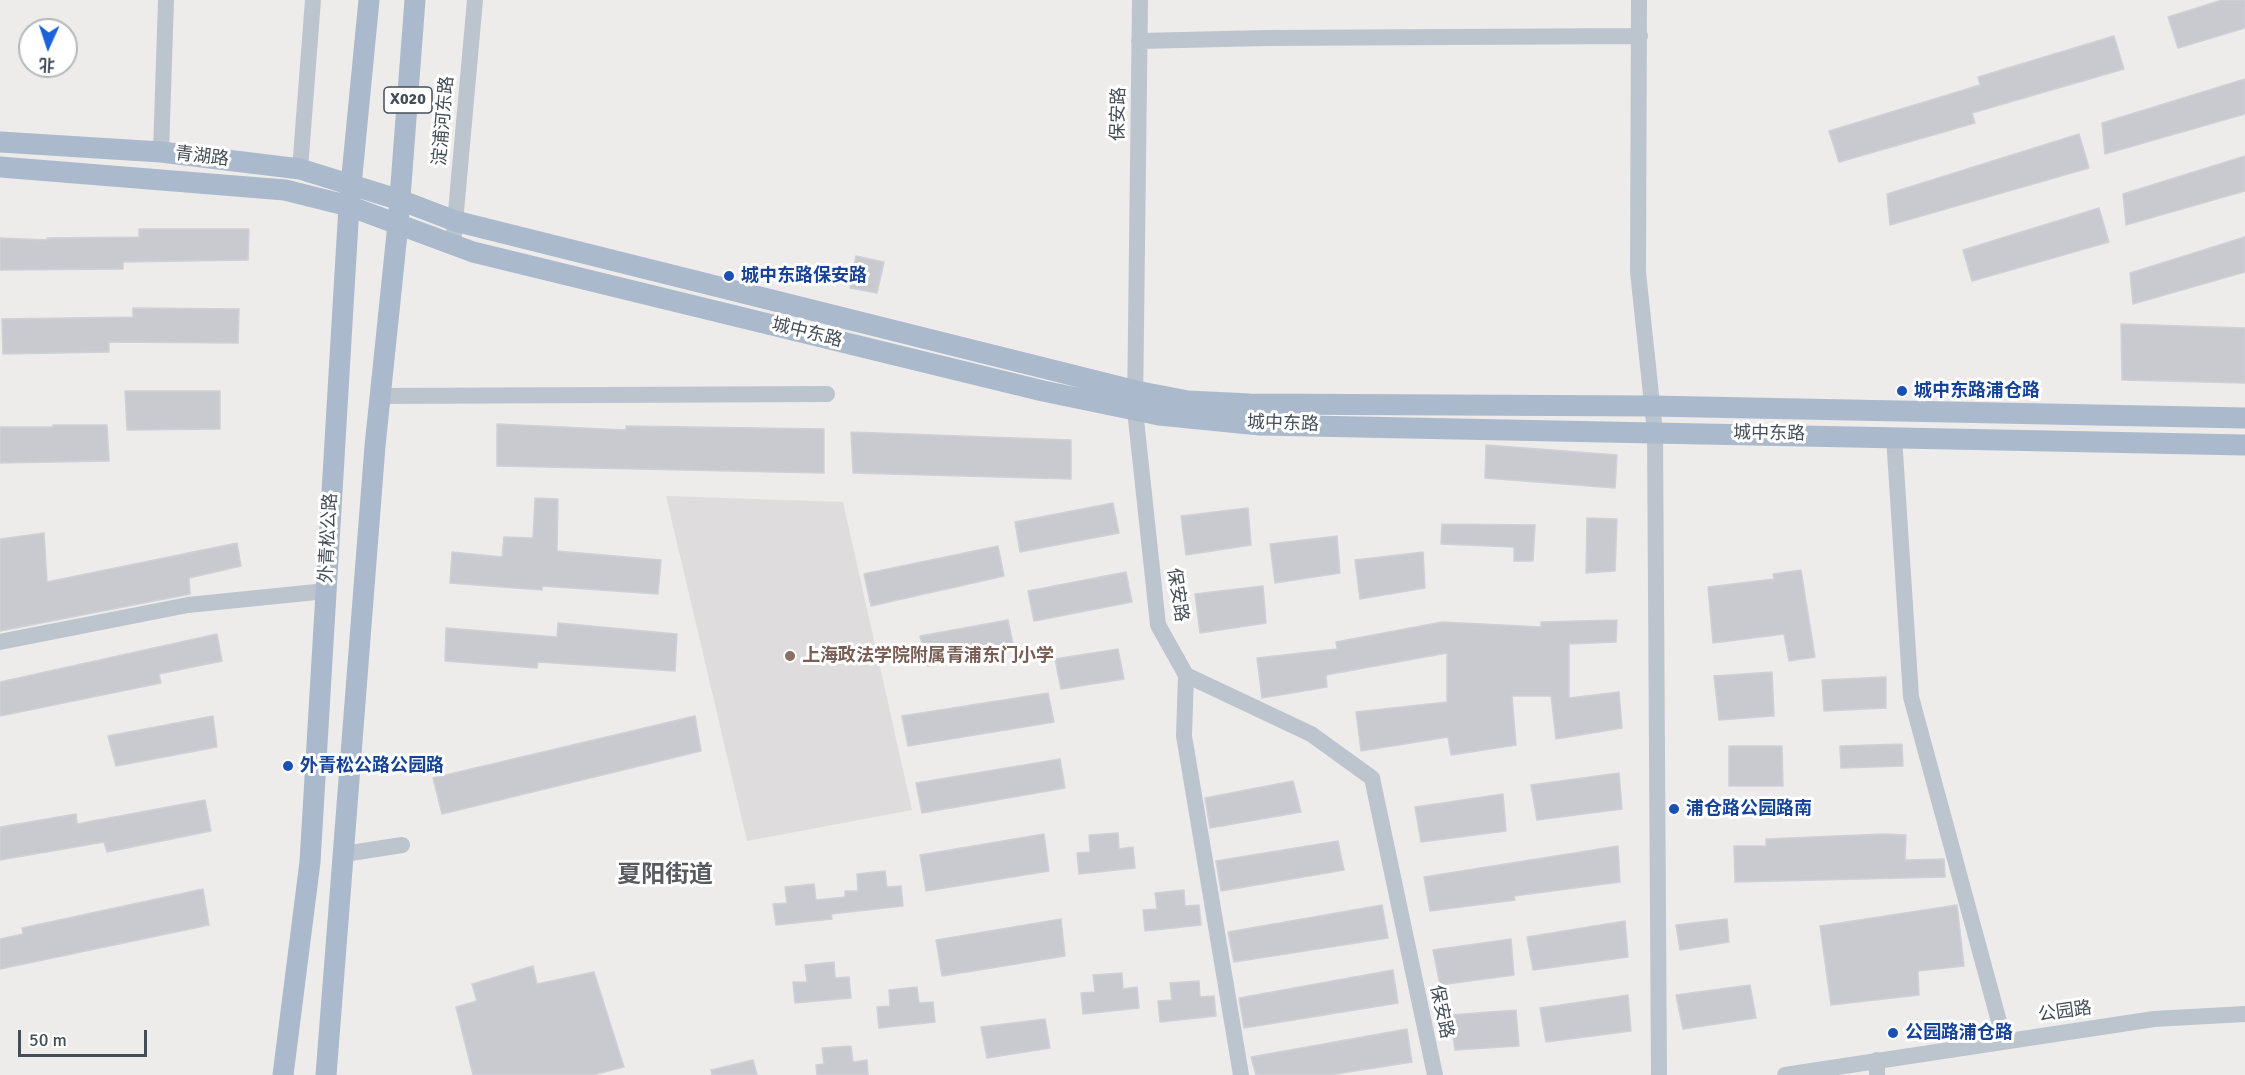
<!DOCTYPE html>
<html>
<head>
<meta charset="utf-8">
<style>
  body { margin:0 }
  #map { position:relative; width:2245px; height:1075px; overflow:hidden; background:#eeebeb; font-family:Signika,"Noto Sans SC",sans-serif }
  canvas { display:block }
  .north { position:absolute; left:18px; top:18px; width:60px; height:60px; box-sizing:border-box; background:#fff; border:2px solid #b4b8bc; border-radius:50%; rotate:183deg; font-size:16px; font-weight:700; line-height:24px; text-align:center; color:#444e58 }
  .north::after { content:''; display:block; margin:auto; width:21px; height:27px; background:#1a63da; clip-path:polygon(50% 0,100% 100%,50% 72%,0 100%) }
  .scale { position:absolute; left:18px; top:1030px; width:129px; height:27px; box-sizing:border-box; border:3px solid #444e58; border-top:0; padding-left:8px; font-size:18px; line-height:21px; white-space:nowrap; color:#444e58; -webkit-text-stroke:4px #fff; paint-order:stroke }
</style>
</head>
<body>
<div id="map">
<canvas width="2245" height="1075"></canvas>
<div class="north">北</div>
<div class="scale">50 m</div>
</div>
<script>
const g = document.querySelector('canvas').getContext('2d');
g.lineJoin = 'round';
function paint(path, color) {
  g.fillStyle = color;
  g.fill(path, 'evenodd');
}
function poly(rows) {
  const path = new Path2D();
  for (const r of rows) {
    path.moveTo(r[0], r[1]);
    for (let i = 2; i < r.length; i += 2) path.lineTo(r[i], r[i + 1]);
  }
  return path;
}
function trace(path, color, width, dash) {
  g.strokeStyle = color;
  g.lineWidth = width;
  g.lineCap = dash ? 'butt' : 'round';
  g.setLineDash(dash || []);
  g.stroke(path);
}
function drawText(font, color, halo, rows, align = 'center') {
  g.font = font + ' Signika,"Noto Sans SC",sans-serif';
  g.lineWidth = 6;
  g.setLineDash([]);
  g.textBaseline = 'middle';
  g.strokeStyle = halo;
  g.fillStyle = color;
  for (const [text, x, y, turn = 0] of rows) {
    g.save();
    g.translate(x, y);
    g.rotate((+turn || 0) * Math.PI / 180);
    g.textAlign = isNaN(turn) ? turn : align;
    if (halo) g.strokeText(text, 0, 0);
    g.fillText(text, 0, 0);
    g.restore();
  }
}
paint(poly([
  [666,496,843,502,912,810,747,841]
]), '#dfdcdd');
const building = poly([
  [2222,0,2245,0,2245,28,2178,48,2168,17,2222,0],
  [2114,36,2124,69,1972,113,1975,123,1839,162,1829,131,1980,85,1978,77,2114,36],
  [2245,79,2245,114,2105,154,2102,123,2245,79],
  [2079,134,2089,168,1890,225,1887,194,2079,134],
  [2245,156,2245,191,2126,225,2123,194,2245,156],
  [2099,208,2109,242,1972,281,1963,250,2099,208],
  [139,229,249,229,248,260,123,262,123,269,0,270,0,238,48,240,47,238,139,237,139,229],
  [2245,237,2245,272,2133,304,2130,273,2245,237],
  [856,256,884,262,877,293,850,288,856,256],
  [133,308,239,309,238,343,109,342,109,352,3,354,2,319,133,317,133,308],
  [2121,324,2245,328,2245,383,2122,380,2121,324],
  [125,391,220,391,220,429,127,430,125,391],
  [497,424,626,430,626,426,824,429,824,473,497,466,497,424],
  [53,425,107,425,109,461,0,463,0,427,53,427,53,425],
  [851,432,1071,440,1071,479,853,473,851,432],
  [1486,445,1617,455,1615,488,1485,478,1486,445],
  [535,498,558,499,557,551,661,560,658,594,542,586,542,590,450,583,452,552,502,557,504,537,533,538,535,498],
  [1113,503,1119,533,1020,552,1015,522,1113,503],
  [1248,508,1251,545,1186,555,1181,516,1248,508],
  [1587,518,1617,519,1615,571,1586,573,1587,518],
  [1442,524,1535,525,1533,561,1514,561,1514,547,1441,544,1442,524],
  [44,533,47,582,237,543,241,566,189,578,190,594,0,631,0,539,44,533],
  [1337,536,1340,573,1275,583,1270,544,1337,536],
  [998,546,1004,576,871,606,864,574,998,546],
  [1423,552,1425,588,1360,599,1355,560,1423,552],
  [1801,570,1815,657,1789,661,1784,634,1713,643,1708,587,1774,579,1773,574,1801,570],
  [1126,572,1132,602,1034,621,1028,591,1126,572],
  [1263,586,1266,623,1200,633,1195,594,1263,586],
  [1008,620,1014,649,928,666,920,636,1008,620],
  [1617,620,1616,642,1569,644,1569,698,1619,692,1622,728,1556,739,1551,696,1512,696,1516,745,1451,755,1448,737,1361,751,1356,712,1447,702,1447,653,1326,675,1327,687,1262,698,1257,658,1337,649,1336,642,1442,622,1541,627,1541,622,1617,620],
  [558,623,677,634,675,671,538,662,537,668,445,661,446,628,557,637,558,623],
  [217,634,222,661,159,674,161,683,0,716,0,682,217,634],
  [1118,649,1124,679,1061,689,1055,659,1118,649],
  [1772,672,1774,716,1719,720,1714,676,1772,672],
  [1886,677,1886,708,1824,711,1822,680,1886,677],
  [1048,693,1054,722,908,746,902,716,1048,693],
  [213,716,217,747,116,766,108,736,213,716],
  [695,716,701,751,442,814,433,778,695,716],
  [1902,744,1903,766,1841,768,1840,746,1902,744],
  [1729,746,1782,746,1783,786,1729,786,1729,746],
  [1060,759,1065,788,922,813,916,783,1060,759],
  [1619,773,1622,809,1537,820,1531,785,1619,773],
  [1293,781,1301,812,1210,828,1205,798,1293,781],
  [1503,794,1506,831,1421,842,1415,807,1503,794],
  [205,800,211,831,107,852,104,842,0,860,0,827,76,814,77,824,205,800],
  [1118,833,1119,849,1133,847,1135,868,1079,874,1077,853,1090,852,1089,835,1118,833],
  [1044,834,1049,871,926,891,920,855,1044,834],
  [1884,834,1906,835,1905,860,1944,859,1945,877,1735,882,1734,846,1766,846,1766,839,1884,834],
  [1338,841,1344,870,1221,891,1216,861,1338,841],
  [1618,846,1620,882,1514,896,1515,900,1430,911,1424,877,1618,846],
  [885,871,887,887,901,886,903,906,831,914,832,919,776,925,773,904,787,903,785,887,814,884,816,900,845,897,845,891,858,891,857,874,885,871],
  [203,889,209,925,0,969,0,939,23,934,22,928,203,889],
  [1184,890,1185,906,1199,905,1201,925,1145,931,1143,910,1157,909,1155,893,1184,890],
  [1382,905,1388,938,1234,962,1228,932,1382,905],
  [1957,905,1964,966,1918,971,1919,995,1831,1005,1820,926,1957,905],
  [1061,919,1065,956,942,976,936,940,1061,919],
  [1727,919,1729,942,1680,950,1676,925,1727,919],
  [1625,921,1628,957,1533,970,1527,937,1625,921],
  [1511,939,1514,975,1440,985,1433,950,1511,939],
  [834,962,835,978,849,977,851,998,795,1003,793,982,807,982,805,965,834,962],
  [533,966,537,984,594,972,624,1067,593,1075,473,1075,456,1007,477,1001,472,984,533,966],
  [1393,970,1398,1003,1244,1028,1239,998,1393,970],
  [1122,973,1123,989,1137,987,1139,1008,1083,1014,1081,993,1095,992,1093,975,1122,973],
  [1199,981,1200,997,1214,996,1216,1016,1160,1022,1158,1001,1172,1000,1170,983,1199,981],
  [1750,985,1756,1018,1683,1029,1676,995,1750,985],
  [917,987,919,1003,933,1002,935,1022,879,1028,877,1007,890,1006,889,990,917,987],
  [1628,995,1631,1031,1546,1042,1540,1008,1628,995],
  [1516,1010,1519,1046,1455,1050,1450,1015,1516,1010],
  [1045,1019,1050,1048,987,1058,981,1027,1045,1019],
  [1407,1029,1412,1062,1330,1075,1256,1075,1251,1057,1407,1029],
  [851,1046,853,1062,867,1060,868,1075,817,1075,816,1065,824,1064,822,1048,851,1046],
  [753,1060,757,1075,712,1075,711,1070,753,1060]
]);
paint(building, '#c8cad0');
trace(building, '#cfd1d7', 1.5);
trace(poly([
  [1140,0,1135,410,1158,625,1186,675,1311,734,1372,778,1435,1075],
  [1639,0,1638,272,1655,432,1659,1075],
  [1139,41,1266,38,1640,36],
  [161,152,166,0],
  [300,169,313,0],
  [453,245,475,0],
  [380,396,827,394],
  [1894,437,1911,697,2004,1040],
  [0,642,188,605,326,591],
  [1186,675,1184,736,1241,1075],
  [344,854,402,845],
  [1785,1075,2154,1019,2245,1014],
  [1877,1075,1877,1060]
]), '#bcc5ce', 16);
trace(poly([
  [0,142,161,152,300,169,400,200,455,221,1136,391,1188,401,1250,404,1652,406,2245,418],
  [0,167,285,190,349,206,473,252,1043,391,1159,415,1260,425,2245,445],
  [283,1075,310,862,349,206,369,0],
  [326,1075,375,446,398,224,415,0]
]), '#aab9cb', 21);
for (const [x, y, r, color] of [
  [729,276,6,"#1a4fb4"],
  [1902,391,6,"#1a4fb4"],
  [790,656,6,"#8d6e63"],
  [288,766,6,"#1a4fb4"],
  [1674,809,6,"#1a4fb4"],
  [1893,1033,6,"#1a4fb4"]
]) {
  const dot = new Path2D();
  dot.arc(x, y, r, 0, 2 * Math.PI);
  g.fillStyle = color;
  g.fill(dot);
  trace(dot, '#fff', 2);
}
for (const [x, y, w] of [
  [408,100,48]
]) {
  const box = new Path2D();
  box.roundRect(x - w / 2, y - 13, w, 26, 4.5);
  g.fillStyle = '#fff';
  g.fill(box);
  trace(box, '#444e58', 1.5);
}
drawText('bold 16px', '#444e58', null, [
  ["X020",408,100]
]);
drawText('18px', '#444e58', '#fff', [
  ["保安路",1119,114,-89],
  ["淀浦河东路",444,121,-85],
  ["青湖路",202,157,7],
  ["城中东路",807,333,14],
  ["城中东路",1283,424,2],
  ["城中东路",1769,434,1],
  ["外青松公路",329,538,-87],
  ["保安路",1177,595,81],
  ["保安路",1441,1012,78],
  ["公园路",2065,1012,-8]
]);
drawText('bold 18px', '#164399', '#fff', [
  ["城中东路保安路",741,276],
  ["城中东路浦仓路",1914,391],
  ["外青松公路公园路",300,766],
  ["浦仓路公园路南",1686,809],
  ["公园路浦仓路",1905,1033]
], 'left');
drawText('bold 18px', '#785e54', '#fff', [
  ["上海政法学院附属青浦东门小学",802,656]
], 'left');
drawText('bold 24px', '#585b60', '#fff', [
  ["夏阳街道",665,876]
]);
</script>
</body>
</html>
